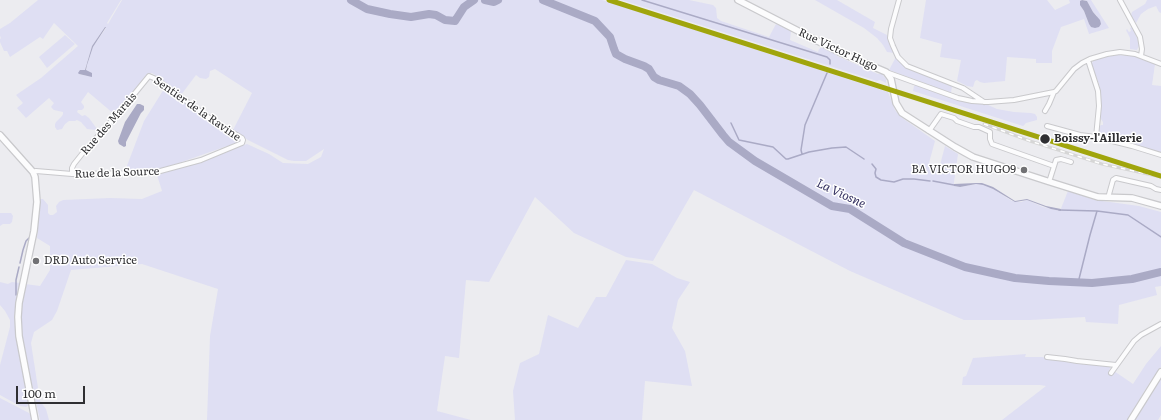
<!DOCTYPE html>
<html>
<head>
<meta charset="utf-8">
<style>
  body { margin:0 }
  #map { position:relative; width:1161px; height:420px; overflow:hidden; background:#ececf0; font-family:Literata,serif }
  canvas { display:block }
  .scale { position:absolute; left:16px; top:386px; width:69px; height:18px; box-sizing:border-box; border:2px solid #2f2f32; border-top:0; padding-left:5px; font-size:12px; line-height:14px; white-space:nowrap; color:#2f2f32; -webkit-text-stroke:3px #fff; paint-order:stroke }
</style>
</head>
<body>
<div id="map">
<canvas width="1161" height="420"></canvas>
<div class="scale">100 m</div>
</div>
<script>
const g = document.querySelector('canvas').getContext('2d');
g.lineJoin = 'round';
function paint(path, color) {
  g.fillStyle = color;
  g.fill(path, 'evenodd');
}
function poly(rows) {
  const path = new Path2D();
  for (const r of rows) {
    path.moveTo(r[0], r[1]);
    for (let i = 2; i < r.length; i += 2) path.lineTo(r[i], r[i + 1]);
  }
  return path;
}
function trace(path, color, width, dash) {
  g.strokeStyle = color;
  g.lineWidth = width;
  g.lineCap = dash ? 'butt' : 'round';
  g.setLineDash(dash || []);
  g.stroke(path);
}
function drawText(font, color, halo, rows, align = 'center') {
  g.font = font + ' Literata,serif';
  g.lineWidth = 3;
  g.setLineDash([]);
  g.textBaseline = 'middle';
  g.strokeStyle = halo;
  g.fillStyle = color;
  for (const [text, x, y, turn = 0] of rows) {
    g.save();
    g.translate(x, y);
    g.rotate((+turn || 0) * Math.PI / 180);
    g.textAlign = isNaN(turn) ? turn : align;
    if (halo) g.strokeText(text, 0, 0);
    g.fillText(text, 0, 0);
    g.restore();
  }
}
paint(poly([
  [38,0,121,0,107,23,108,24,122,0,602,0,888,92,895,110,901,117,935,141,929,163,940,165,945,146,958,154,954,182,954,186,960,187,976,184,983,185,993,189,1012,201,1021,202,1027,200,1043,207,1060,211,1068,191,1095,200,1139,206,1161,212,1161,286,1155,287,1157,295,1119,305,1118,324,1086,322,1085,317,1030,320,964,320,850,271,694,190,653,261,626,257,574,233,535,197,489,282,466,280,459,358,445,356,437,411,471,420,207,420,210,336,218,289,142,264,71,270,57,311,52,320,34,332,31,343,40,401,46,409,49,420,40,420,28,367,22,337,20,317,25,284,40,286,50,270,50,246,37,238,40,199,43,199,48,205,48,213,50,215,53,215,57,212,56,206,59,202,63,200,110,198,142,199,162,191,157,175,247,144,269,154,283,163,308,164,321,157,324,149,306,161,294,161,288,160,248,140,233,130,252,93,215,69,210,71,209,77,206,79,200,78,196,75,181,95,166,84,157,76,152,73,147,74,114,114,88,92,81,102,84,106,84,108,82,110,78,110,77,112,82,116,85,115,89,118,97,129,96,130,87,129,81,122,77,120,75,121,69,121,65,124,62,129,57,130,55,127,55,124,56,122,62,116,63,114,63,112,54,110,51,107,54,103,49,98,26,118,17,108,23,103,16,95,41,78,78,46,54,23,43,39,40,37,10,57,7,51,4,51,0,42,0,39,1,38,0,36,0,29,10,23],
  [105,27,106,28,93,47,87,65,86,71,87,76,79,74,85,70,92,46],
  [622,0,689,0,713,5,716,8,717,18,721,21,769,37,776,24,791,31,790,40,818,52,819,49,822,47,836,54,837,56,878,74,882,74,886,79,886,83,880,80,877,81],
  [815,0,837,0,875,22,873,28,887,35,894,53,887,52,883,45,877,38,864,28],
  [926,0,1047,0,1055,10,1070,3,1069,0,1082,0,1080,2,1082,8,1084,11,1089,24,1091,27,1097,16,1093,12,1087,1,1084,0,1091,0,1109,28,1089,34,1084,19,1061,27,1052,51,1052,63,1036,63,1036,59,1007,57,1005,81,984,83,980,82,977,80,975,81,973,87,967,86,957,81,961,60,940,57,942,44,920,38],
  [1147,0,1161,0,1161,13,1159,12,1156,6,1148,9,1141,14,1136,23,1131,15,1132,12,1145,4],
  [1132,27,1137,38,1139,46,1137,50,1130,49,1130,38,1126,30,1127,29,1129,32,1131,31,1130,28],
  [65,35,75,44,47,68,39,57],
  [1117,55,1135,56,1155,64,1152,85,1161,86,1161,153,1100,136,1098,133,1099,127,1101,125,1103,125,1103,122,1101,119,1101,97,1099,84,1092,66,1092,63,1093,61,1100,58],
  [896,57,904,65,952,86,951,93,889,70],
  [916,85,956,99,973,103,986,104,997,109,1014,112,1031,113,1035,114,1037,117,1037,120,1026,123,1023,126,913,91,914,86],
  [164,89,167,90,239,138,239,141,230,145,156,171,125,171,144,121],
  [0,213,11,213,13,216,12,222,10,224,3,224,0,226],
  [626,260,652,264,677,278,690,282,678,300,672,328,685,351,692,386,645,381,642,420,515,420,513,391,520,363,539,354,548,315,578,328,596,297,606,297],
  [0,282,8,284,12,282,20,283,15,313,16,332,23,373,30,402,29,405,26,407,20,406,0,395,0,365,10,327,10,320,5,311,0,305],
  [1161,346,1161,367,1150,382,1127,420,1002,420,1046,386,1040,385,962,385,963,377,966,376,973,358,1026,354,1025,357,1041,357,1111,365,1109,371,1114,371,1133,384,1146,364],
  [1161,378,1161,415,1158,420,1134,420],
  [0,398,29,413,32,417,32,420,0,420]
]), '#dfdff3');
paint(poly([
  [1082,0,1087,1,1093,12,1100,20,1101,24,1099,27,1095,28,1091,27,1089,24,1084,11,1080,5,1080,1],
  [105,27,106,27,93,47,87,65,86,70,92,73,92,77,79,74,78,73,80,70,85,70,92,46],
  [137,104,140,104,144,106,144,110,141,113,126,142,126,146,124,147,119,144,118,141,125,122],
  [976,183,982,183,993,187,1015,201,1027,199,1046,206,1061,209,1061,211,1051,209,1027,200,1015,202,993,189,983,185,976,184,960,187,954,186,954,184]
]), '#aaaac5');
trace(poly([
  [642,0,827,57,830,60,830,64],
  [731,123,739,140,773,147,786,159,788,159,809,152,832,148,846,147,864,159],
  [802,154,801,150,805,125,827,73],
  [872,164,876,169,875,173,876,177,881,180,894,182,903,179,914,179,930,181],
  [933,181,954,185],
  [1059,210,1097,211],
  [20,263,23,250,26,241,29,238],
  [1078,283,1090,235,1097,211,1128,215,1161,237],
  [16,295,16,280,19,267]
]), '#aaaac5', 1.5);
trace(poly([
  [351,0,367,9,390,14,411,17,429,14,436,15,445,20,455,21,464,7,474,0],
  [485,0,494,2,498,0],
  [543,0,595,21,610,37,614,49,616,54,625,59,644,66,649,69,654,77,659,80,679,86,690,94,700,105,723,135,729,142,755,161,832,206,850,209,904,243,965,267,1015,278,1049,281,1092,283,1132,279,1161,272]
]), '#aaaac5', 8);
const street = poly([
  [899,0,891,29,890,38,893,46,898,57,907,66,963,88,984,102],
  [1120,0,1140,37,1142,49,1141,56],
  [1088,60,1098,91,1099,106,1096,137],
  [886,72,958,98,972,101,988,102,1014,100,1054,92,1056,91,1074,69,1082,63,1090,59,1107,54,1120,52,1135,54,1161,64],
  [1045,111,1049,104,1054,92],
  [1047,126,1080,135,1096,137,1132,146,1161,155],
  [929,131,941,114,954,118,957,121,974,127,979,127,990,132,990,139,992,144,1054,166],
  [33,172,36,171,72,174,153,173,201,160,242,143,243,140,242,138,215,122,156,79,149,76,122,109,82,154,74,164,72,168,72,174],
  [1049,182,1056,160,1061,159,1071,162],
  [1108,198,1113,180,1116,178,1151,186,1156,189,1161,190],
  [1047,357,1065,359,1077,361,1116,365],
  [1111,373,1134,341,1141,335,1161,324]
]);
const secondary = poly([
  [738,0,839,52,886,72,891,79,896,103,902,113,955,147,973,157,1047,181,1098,197,1132,198,1161,206],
  [0,135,33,172,35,177,37,202,34,231,19,303,18,317,19,336,35,420],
  [1131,420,1161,372]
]);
trace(street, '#c9c9cc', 6);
trace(secondary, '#c9c9cc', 8);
trace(street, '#fcfcfd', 4);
trace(secondary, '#fcfcfd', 5.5);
const rail = poly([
  [984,124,1030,141,1102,164,1161,177]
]);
trace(rail, '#d6d6d6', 3);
trace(rail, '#fff', 1.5, [4.5]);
trace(poly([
  [609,0,1161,176]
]), '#a0a50c', 5);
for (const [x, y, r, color] of [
  [1045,139,5.5,"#2f2f32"],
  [1024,170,4,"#717174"],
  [36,261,4,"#717174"]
]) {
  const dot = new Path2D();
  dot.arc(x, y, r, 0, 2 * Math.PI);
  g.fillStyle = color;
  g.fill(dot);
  trace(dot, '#fff', 1.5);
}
drawText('11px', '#2f2f32', '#fff', [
  ["Rue Victor Hugo",838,50,25],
  ["Sentier de la Ravine",197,109,35],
  ["Rue des Marais",109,124,-49],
  ["Rue de la Source",117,173,-2]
]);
drawText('bold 11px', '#2f2f32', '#fff', [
  ["Boissy-l'Aillerie",1054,139]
], 'left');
drawText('11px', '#2f2f32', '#fff', [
  ["BA VICTOR HUGO9",1016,170],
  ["DRD Auto Service",44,261,"left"]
], 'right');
drawText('italic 12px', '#343060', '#fff', [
  ["La Viosne",841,194,25]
]);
</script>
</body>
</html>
